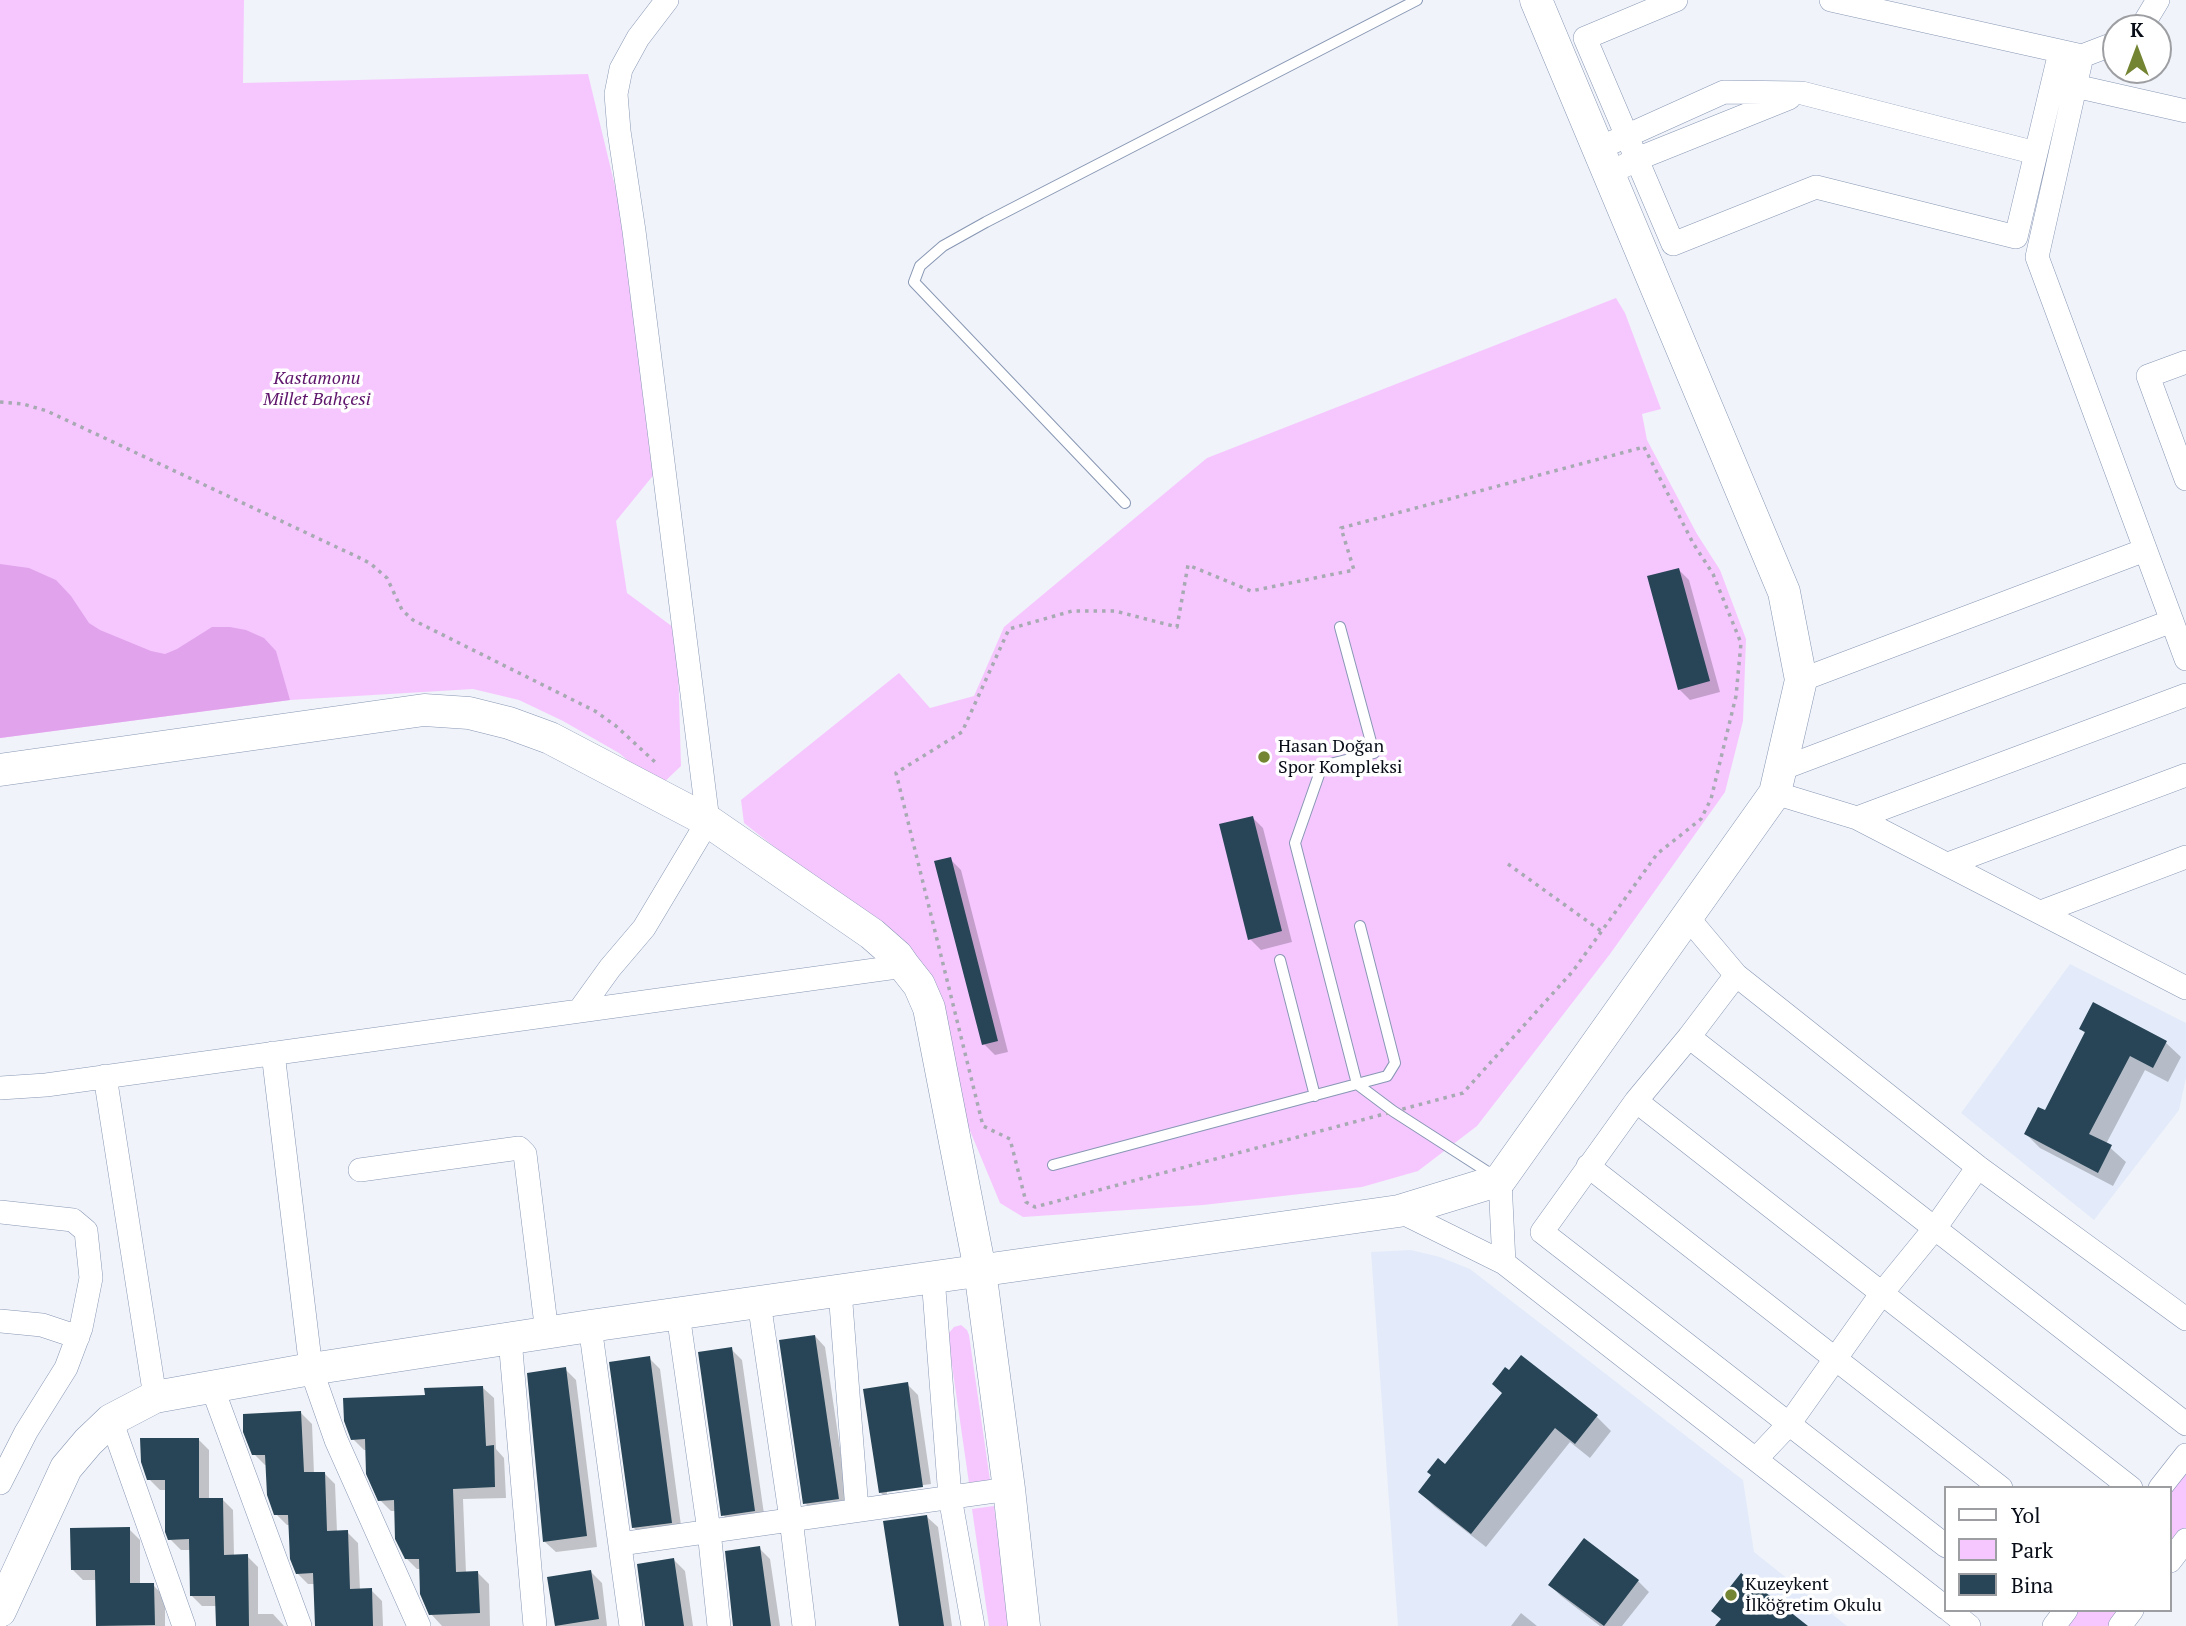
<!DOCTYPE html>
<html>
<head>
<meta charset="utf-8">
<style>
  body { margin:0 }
  #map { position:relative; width:2186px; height:1626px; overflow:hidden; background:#f0f3f9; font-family:"PT Serif",serif }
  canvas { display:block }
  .legend { position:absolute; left:1944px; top:1486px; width:228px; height:126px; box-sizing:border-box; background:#fff; border:2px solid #9c9ea2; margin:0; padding:9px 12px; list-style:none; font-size:21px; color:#080d17 }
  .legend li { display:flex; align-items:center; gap:14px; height:35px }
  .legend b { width:35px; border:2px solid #9c9ea2 }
  .north { position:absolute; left:2102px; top:14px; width:70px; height:70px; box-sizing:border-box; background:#fff; border:2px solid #9c9ea2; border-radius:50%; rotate:0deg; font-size:19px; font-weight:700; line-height:28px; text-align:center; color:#080d17 }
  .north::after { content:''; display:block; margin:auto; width:24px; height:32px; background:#738433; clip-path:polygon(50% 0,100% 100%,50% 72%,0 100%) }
</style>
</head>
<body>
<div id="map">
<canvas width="2186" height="1626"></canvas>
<ul class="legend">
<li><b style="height:9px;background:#fff"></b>Yol</li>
<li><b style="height:19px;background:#f6c7ff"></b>Park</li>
<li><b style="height:19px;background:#274556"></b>Bina</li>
</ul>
<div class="north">K</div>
</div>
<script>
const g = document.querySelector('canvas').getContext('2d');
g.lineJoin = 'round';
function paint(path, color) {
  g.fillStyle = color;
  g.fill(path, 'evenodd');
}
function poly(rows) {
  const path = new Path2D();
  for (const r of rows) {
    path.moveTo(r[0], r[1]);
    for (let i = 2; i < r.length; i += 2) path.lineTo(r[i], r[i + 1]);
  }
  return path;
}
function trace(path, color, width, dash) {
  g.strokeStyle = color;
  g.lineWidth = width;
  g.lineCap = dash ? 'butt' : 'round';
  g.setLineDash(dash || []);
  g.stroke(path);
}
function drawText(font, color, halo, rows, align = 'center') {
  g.font = font + ' "PT Serif",serif';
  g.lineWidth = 7;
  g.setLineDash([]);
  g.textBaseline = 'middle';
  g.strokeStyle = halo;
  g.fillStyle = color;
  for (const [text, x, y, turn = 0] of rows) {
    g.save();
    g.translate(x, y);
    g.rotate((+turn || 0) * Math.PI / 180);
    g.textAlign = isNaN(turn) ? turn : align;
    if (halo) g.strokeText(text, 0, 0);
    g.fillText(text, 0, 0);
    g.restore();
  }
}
paint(poly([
  [2070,964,2186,1023,2186,1078,2179,1110,2094,1220,1961,1113],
  [1411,1250,1440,1257,1470,1269,1743,1480,1754,1552,1847,1626,1398,1626,1371,1252]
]), '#e3ebfa');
paint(poly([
  [0,0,244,0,243,83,588,74,627,236,660,467,616,521,627,593,677,630,681,766,659,787,619,753,563,721,519,700,473,689,290,700,0,738],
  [1616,298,1625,313,1661,409,1642,414,1647,440,1697,534,1720,570,1746,639,1743,721,1725,792,1610,954,1477,1126,1418,1171,1362,1187,1203,1205,1023,1217,1000,1203,890,938,744,823,741,800,899,673,930,708,974,696,1004,627,1207,458],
  [961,1325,967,1330,969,1335,990,1480,969,1483,948,1338,948,1334,954,1327],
  [2186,1467,2186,1542,2170,1563,2170,1488],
  [994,1506,1011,1626,989,1626,972,1509],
  [2074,1610,2133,1610,2121,1626,2062,1626]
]), '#f6c7ff');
paint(poly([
  [0,564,29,568,56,580,71,596,89,623,100,630,151,651,165,654,177,649,212,627,230,627,246,630,264,638,276,651,290,700,0,738]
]), '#e1a4ec');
paint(poly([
  [1679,570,1689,580,1720,692,1690,700,1679,689],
  [1252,817,1263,828,1292,942,1261,950,1250,939],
  [950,859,961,870,1008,1052,995,1055,984,1044],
  [2094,1004,2166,1043,2181,1057,2168,1082,2145,1070,2106,1144,2126,1162,2113,1186,2040,1148,2026,1134,2045,1113,2086,1034,2081,1029],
  [815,1336,825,1347,849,1509,816,1514,805,1503],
  [731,1349,742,1360,765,1521,734,1526,723,1515],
  [649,1358,660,1369,682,1533,644,1538,633,1527],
  [565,1369,576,1380,597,1547,556,1552,545,1542],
  [1510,1372,1597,1417,1611,1431,1590,1458,1570,1442,1486,1547,1435,1507,1420,1492,1445,1466,1504,1394],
  [907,1384,918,1395,931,1484,887,1490,887,1494,932,1488,933,1497,891,1503,880,1492],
  [483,1388,494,1398,496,1449,504,1458,506,1498,463,1499,466,1573,478,1573,489,1584,490,1626,442,1626,431,1614,421,1569,417,1569,406,1558,396,1511,391,1511,380,1500,367,1450,364,1450,353,1439,426,1397],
  [301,1413,312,1424,314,1474,324,1473,335,1484,337,1532,347,1532,358,1543,360,1591,371,1590,382,1601,383,1626,316,1626,315,1584,308,1584,297,1573,291,1525,287,1525,276,1514,267,1465,265,1465,254,1454],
  [198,1439,209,1450,209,1500,223,1500,233,1510,234,1556,247,1556,258,1567,258,1614,273,1614,284,1626,218,1626,217,1606,202,1606,191,1595,191,1550,181,1550,170,1539,167,1490,160,1490,149,1479],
  [927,1517,938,1527,952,1626,901,1626],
  [129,1529,140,1540,140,1586,154,1586,165,1597,165,1626,97,1626,97,1580,83,1580,72,1569],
  [759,1548,770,1559,780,1626,734,1626],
  [674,1560,685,1571,693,1626,646,1626],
  [591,1572,602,1583,607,1626,555,1626,549,1578],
  [1638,1581,1649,1592,1622,1626,1600,1626,1561,1596,1550,1585],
  [1521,1613,1537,1626,1511,1626]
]), '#0003');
paint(poly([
  [1679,568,1710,681,1678,690,1647,576],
  [1253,816,1282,931,1248,940,1219,824],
  [951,857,998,1041,982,1045,934,861],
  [2093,1002,2167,1041,2153,1068,2130,1056,2089,1134,2112,1145,2098,1173,2024,1134,2038,1107,2045,1110,2085,1032,2079,1029],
  [815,1335,839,1499,803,1504,779,1340],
  [732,1347,755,1511,721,1516,698,1352],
  [1521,1355,1598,1415,1575,1444,1555,1428,1471,1534,1418,1492,1431,1475,1427,1472,1438,1458,1445,1464,1502,1393,1492,1384,1505,1367,1509,1370],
  [650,1356,672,1523,632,1528,609,1362],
  [566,1367,587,1536,543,1542,527,1373],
  [908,1382,923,1487,879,1493,863,1389],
  [483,1386,486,1446,494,1445,495,1487,453,1489,456,1572,478,1571,480,1613,429,1615,420,1594,419,1559,405,1559,395,1539,394,1500,378,1501,366,1474,365,1439,351,1440,344,1421,343,1398,425,1395,424,1388],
  [301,1411,304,1472,325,1472,327,1531,348,1530,350,1589,372,1588,373,1626,315,1626,313,1573,296,1574,290,1559,288,1515,274,1515,267,1495,265,1455,252,1455,243,1432,243,1414],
  [140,1438,199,1438,199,1498,223,1498,224,1555,248,1554,249,1626,216,1626,215,1596,190,1596,189,1539,168,1540,165,1532,165,1480,147,1480,141,1462],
  [927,1515,944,1626,899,1626,883,1521],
  [130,1527,130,1583,154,1583,155,1625,96,1626,95,1570,71,1570,70,1528],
  [1584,1538,1639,1580,1604,1626,1548,1585],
  [760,1546,771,1626,733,1626,725,1551],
  [674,1558,684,1626,645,1626,637,1564],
  [591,1570,599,1619,555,1626,547,1577],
  [1741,1573,1808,1626,1715,1626,1721,1619,1711,1611]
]), '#274556');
const lane = poly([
  [1125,503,914,282,920,266,943,246,986,222,1417,0],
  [1340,627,1374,753,1322,766,1295,843,1357,1084,1393,1111,1494,1176],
  [1280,960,1315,1096],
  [1053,1165,1387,1076,1395,1063,1360,926]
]);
const street = poly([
  [1676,0,1585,38,1673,244,1816,187,2016,237,2060,52],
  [1831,0,2082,56,2116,43],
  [2141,28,2158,0],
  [2082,56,2037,257,2186,659],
  [2075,86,2186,111],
  [1613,142,1724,92,1802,93,2036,153],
  [1624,166,1637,159,1789,98],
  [2186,362,2148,376,2186,479],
  [1801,680,2145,550],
  [1781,769,2172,621],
  [1775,793,1857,818,2186,988],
  [1857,818,2186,695],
  [1948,864,2186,775],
  [2041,912,2186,857],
  [1688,918,1736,975,1978,1167,2186,1319],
  [1736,975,1689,1037,1636,1101,1542,1232,1946,1546],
  [579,1011,610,968,644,928,708,821,634,231,619,131,616,94,621,69,638,38,667,0],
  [1689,1037,2186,1424],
  [273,1053,311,1369,336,1440,419,1626],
  [105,1076,155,1397],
  [0,1088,46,1085,904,966],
  [1636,1101,2131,1488],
  [1588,1166,2001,1488],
  [360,1170,519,1148,525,1154,547,1333],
  [1500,1180,1504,1263],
  [1399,1211,1504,1263,1946,1608],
  [0,1212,73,1220,86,1231,91,1278,81,1328,66,1368,26,1432,0,1483],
  [933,1277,950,1497,973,1626],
  [840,1291,857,1510],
  [759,1302,791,1519,804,1626],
  [678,1314,709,1531,719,1626],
  [0,1321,42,1325,78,1337],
  [590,1326,631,1626],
  [510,1339,535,1626],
  [212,1387,300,1626],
  [111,1420,184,1626],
  [1756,1459,1789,1424,1882,1293,1935,1228,1978,1167],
  [2160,1488,2186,1455],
  [620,1544,1009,1489],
  [2170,1561,2186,1540],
  [1949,1610,1969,1626],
  [2054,1626,2066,1610],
  [2120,1626,2132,1610]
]);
const secondary = poly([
  [0,770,424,710,469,713,509,723,550,738,708,821,872,934,897,956,904,966,919,985,929,1008,980,1270,1009,1489,1024,1626],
  [0,1611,66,1468,88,1442,111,1420,155,1397,311,1369,590,1326,1399,1211,1500,1180,1775,793,1801,680,1784,592,1536,0]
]);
trace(lane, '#8897b4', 12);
trace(street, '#8897b4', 24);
trace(secondary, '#8897b4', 33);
trace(poly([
  [0,402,23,404,47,411,362,559,371,564,387,578,402,610,413,620,595,711,616,726,655,762],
  [1644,447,1693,543,1713,574,1741,643,1736,696,1711,799,1701,819,1657,854,1573,971,1463,1093,1035,1207,1026,1202,1010,1139,983,1126,896,773,962,732,1009,629,1072,611,1115,611,1177,627,1188,565,1251,591,1354,570,1341,528,1644,447],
  [1508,864,1601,931]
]), '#a7aab2', 3.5, [3.5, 5]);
trace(lane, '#fff', 10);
trace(street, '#fff', 23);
trace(secondary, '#fff', 32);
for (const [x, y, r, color] of [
  [1264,757,7,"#738433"],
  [1731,1595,7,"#738433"]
]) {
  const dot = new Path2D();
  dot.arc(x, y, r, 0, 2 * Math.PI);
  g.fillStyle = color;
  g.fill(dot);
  trace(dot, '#fff', 2.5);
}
drawText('italic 18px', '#5e156b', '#fff', [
  ["Kastamonu",317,379],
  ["Millet Bahçesi",317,400]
]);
drawText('18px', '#080d17', '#fff', [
  ["Hasan Doğan",1278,747],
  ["Spor Kompleksi",1278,768],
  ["Kuzeykent",1745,1585],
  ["İlköğretim Okulu",1745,1606]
], 'left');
</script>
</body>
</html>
